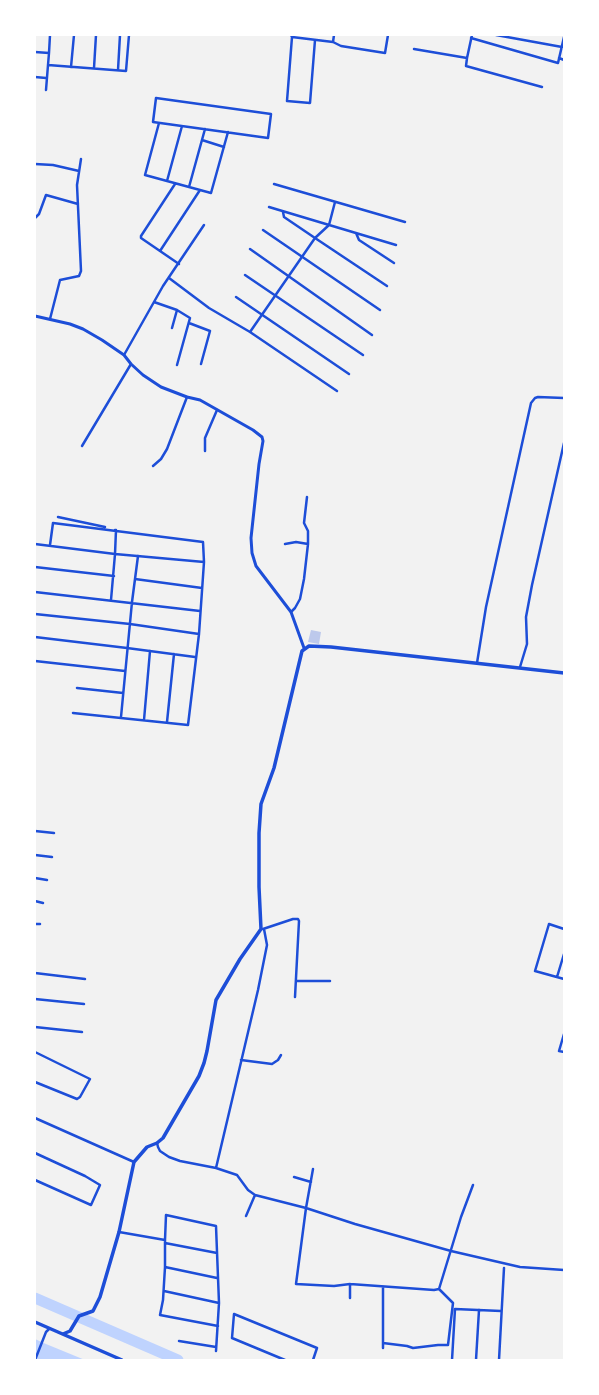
<!DOCTYPE html>
<html>
<head>
<meta charset="utf-8">
<style>
  body { margin:0 }
  #map { position:relative; width:599px; height:1395px; overflow:hidden; background:#f2f2f2; font-family:"Zilla Slab",serif }
  canvas { display:block }
  .frame { position:absolute; inset:0; border:36px solid #fff; pointer-events:none }
</style>
</head>
<body>
<div id="map">
<canvas width="599" height="1395"></canvas>
<div class="frame"></div>
</div>
<script>
const g = document.querySelector('canvas').getContext('2d');
g.lineJoin = 'round';
function paint(path, color) {
  g.fillStyle = color;
  g.fill(path, 'evenodd');
}
function poly(rows) {
  const path = new Path2D();
  for (const r of rows) {
    path.moveTo(r[0], r[1]);
    for (let i = 2; i < r.length; i += 2) path.lineTo(r[i], r[i + 1]);
  }
  return path;
}
function trace(path, color, width, dash) {
  g.strokeStyle = color;
  g.lineWidth = width;
  g.lineCap = dash ? 'butt' : 'round';
  g.setLineDash(dash || []);
  g.stroke(path);
}
paint(poly([
  [35,1339,46,1344,85,1360,35,1360]
]), '#bfd3fe');
trace(poly([
  [35,1298,178,1360]
]), '#bfd3fe', 11);
paint(poly([
  [311,630,321,632,319,644,308,642]
]), '#bdc9ec');
trace(poly([
  [291,35,292,37,333,42,341,46,385,53,388,35],
  [496,35,562,47],
  [292,37,287,101,310,103,315,40],
  [471,38,558,63,564,37],
  [333,42,334,35],
  [414,49,467,58,472,35],
  [35,52,49,53,48,65,126,71,129,35],
  [49,53,50,35],
  [467,58,466,66,542,87],
  [559,58,564,60],
  [71,67,74,35],
  [94,68,96,35],
  [118,70,120,35],
  [35,77,46,78],
  [46,90,48,65],
  [156,98,271,114,268,138,153,122,156,98],
  [159,123,145,175,211,193,228,132],
  [202,140,224,147],
  [35,164,53,165,79,171],
  [167,181,182,126],
  [175,184,141,236,141,238,179,264],
  [274,184,405,222],
  [189,187,205,129],
  [269,207,396,245],
  [283,212,284,217,315,238,329,225,335,202],
  [35,218,39,214,46,195,78,204],
  [263,230,380,310],
  [356,233,359,240,394,263],
  [250,249,372,335],
  [160,251,200,190],
  [245,275,363,355],
  [169,278,209,308,250,332,337,391],
  [236,297,349,374],
  [154,302,177,310,190,318,177,365],
  [50,319,60,280,79,276,81,271,77,185,81,159],
  [189,323,210,331,201,364],
  [172,328,177,310],
  [250,332,315,238,387,286],
  [124,355,163,286,204,225],
  [82,446,131,364],
  [205,451,205,438,217,410],
  [153,466,161,459,167,449,187,397],
  [58,517,105,527],
  [35,544,115,554,204,562],
  [285,544,296,542,308,544],
  [50,545,53,523,203,542,204,562,199,634,188,725,73,713],
  [35,567,114,576],
  [135,579,202,588],
  [35,592,200,611],
  [111,600,115,554,116,530,115,530],
  [291,612,295,608,300,599,304,579,308,544,308,531,304,523,307,497],
  [35,614,130,624,199,634],
  [35,637,127,648,195,657],
  [35,661,125,671],
  [477,663,486,607,531,403,535,398,538,397,564,398],
  [520,667,527,644,526,617,532,585,564,443],
  [77,688,123,693],
  [121,717,132,602,138,556],
  [144,720,150,651],
  [167,722,174,654],
  [35,831,54,833],
  [35,855,52,857],
  [35,878,47,880],
  [35,901,43,903],
  [35,924,40,924],
  [263,929,293,919,298,919,299,921,295,997],
  [564,929,549,924,535,971,564,979],
  [35,973,85,979],
  [557,977,564,954],
  [296,981,330,981],
  [35,999,84,1004],
  [35,1027,82,1032],
  [564,1034,559,1051,564,1052],
  [35,1052,90,1079,80,1097,77,1099,35,1082],
  [241,1060,272,1064,278,1060,281,1055],
  [35,1118,134,1162],
  [157,1143,158,1147,160,1151,169,1157,180,1161,216,1168,237,1175,248,1190,255,1195,306,1208,355,1224,451,1251,520,1267,564,1270],
  [35,1153,85,1176,100,1185,91,1205,35,1180],
  [216,1168,258,990,267,945,264,929],
  [313,1169,306,1208,296,1284,334,1286,350,1284],
  [294,1177,311,1182],
  [246,1216,255,1195],
  [119,1232,165,1240,165,1267],
  [165,1240,166,1215,216,1226,219,1303,216,1351],
  [165,1243,217,1253],
  [217,1278,165,1267,163,1300,160,1315,218,1326],
  [164,1291,219,1303],
  [350,1298,350,1284,434,1290,439,1289,461,1217,473,1185],
  [179,1341,216,1347],
  [383,1343,407,1346,413,1348,438,1345,448,1345,453,1303,439,1289],
  [383,1348,383,1287],
  [35,1360,46,1332,49,1329],
  [285,1360,232,1338,234,1314,317,1348,313,1360],
  [452,1360,455,1309,501,1311],
  [476,1360,479,1310],
  [499,1360,504,1268]
]), '#1d4ed8', 2.5);
trace(poly([
  [35,316,70,324,83,329,102,340,124,355,131,364,143,375,161,387,187,397,200,400,253,430,262,437,263,441,259,464,251,538,252,553,256,566,291,612,304,648]
]), '#1d4ed8', 3);
trace(poly([
  [35,1322,122,1360],
  [63,1334,70,1331,79,1316,93,1311,100,1297,119,1232,134,1162,147,1147,157,1143,163,1138,199,1076,204,1063,207,1051,216,1000,240,959,261,929,259,887,259,833,261,804,274,768,302,651,309,646,331,647,564,673]
]), '#1d4ed8', 3.5);
</script>
</body>
</html>
